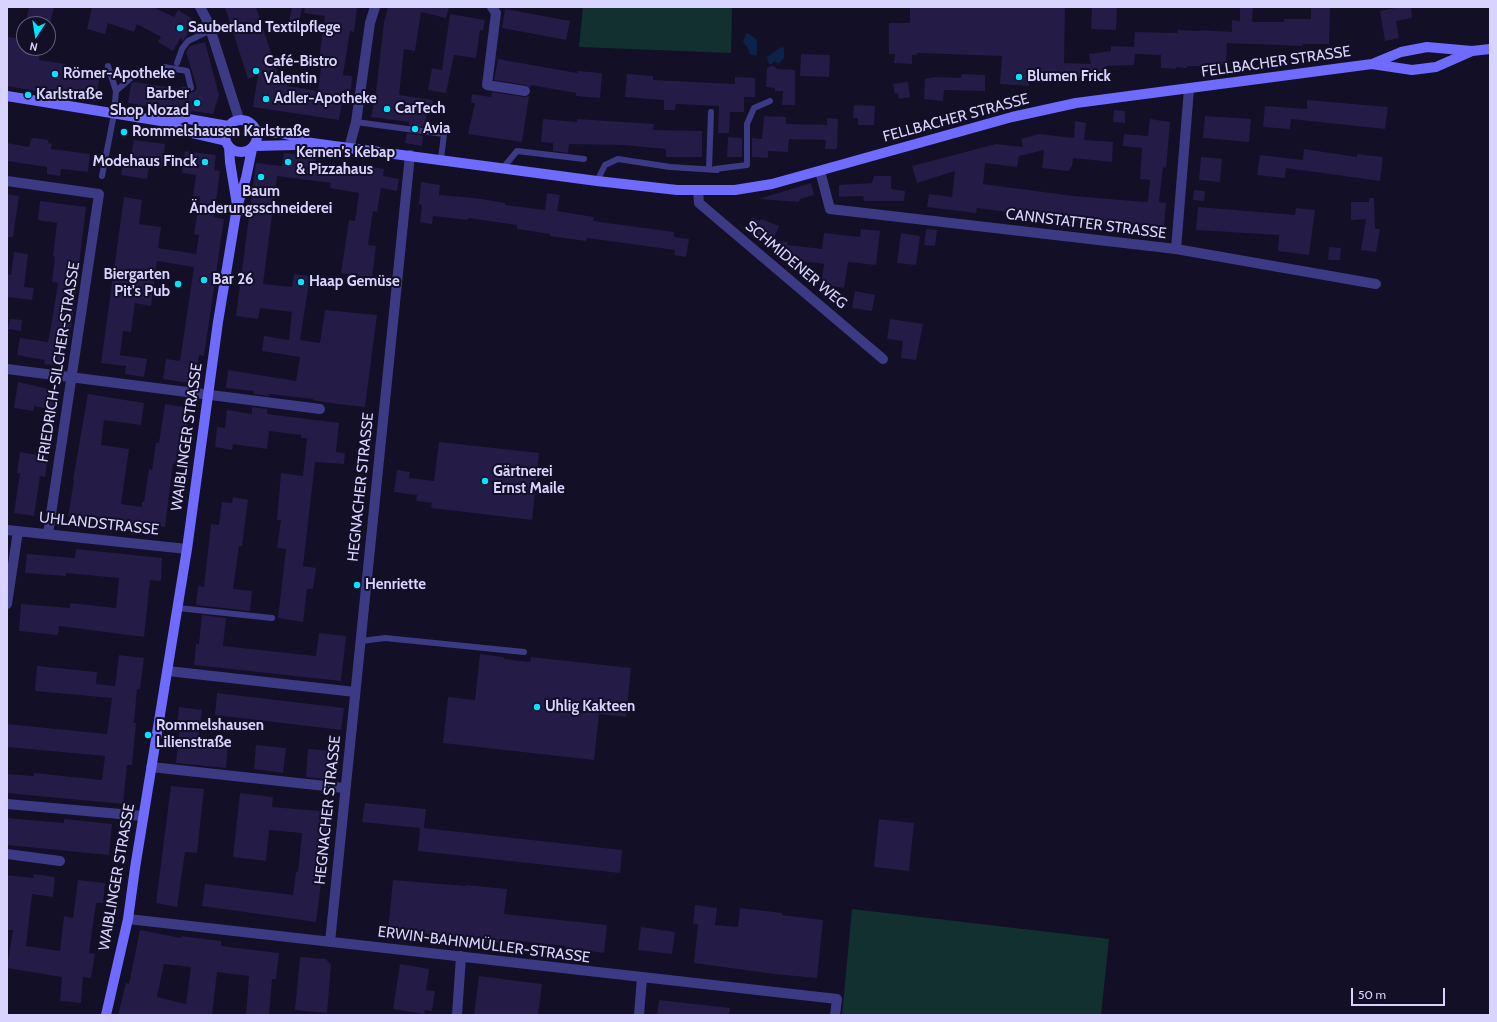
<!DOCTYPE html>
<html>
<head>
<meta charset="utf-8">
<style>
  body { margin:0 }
  #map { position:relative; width:1497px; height:1022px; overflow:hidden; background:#130f26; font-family:Cabin,sans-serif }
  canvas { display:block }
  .frame { position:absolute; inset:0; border:8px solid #d9d4ff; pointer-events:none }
  .north { position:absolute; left:16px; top:16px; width:40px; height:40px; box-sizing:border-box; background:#130f26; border:1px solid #625e7d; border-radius:50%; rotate:192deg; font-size:11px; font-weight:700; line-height:16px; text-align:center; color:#d9d4ff }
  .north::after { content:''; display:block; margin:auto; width:14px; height:18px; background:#00e5ff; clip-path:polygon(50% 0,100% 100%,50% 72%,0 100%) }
  .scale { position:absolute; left:1351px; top:988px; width:94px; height:18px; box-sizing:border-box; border:2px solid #d9d4ff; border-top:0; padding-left:5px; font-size:12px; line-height:14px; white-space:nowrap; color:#d9d4ff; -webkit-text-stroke:3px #130f26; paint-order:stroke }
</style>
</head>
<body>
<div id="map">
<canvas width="1497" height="1022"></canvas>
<div class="frame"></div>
<div class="north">N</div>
<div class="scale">50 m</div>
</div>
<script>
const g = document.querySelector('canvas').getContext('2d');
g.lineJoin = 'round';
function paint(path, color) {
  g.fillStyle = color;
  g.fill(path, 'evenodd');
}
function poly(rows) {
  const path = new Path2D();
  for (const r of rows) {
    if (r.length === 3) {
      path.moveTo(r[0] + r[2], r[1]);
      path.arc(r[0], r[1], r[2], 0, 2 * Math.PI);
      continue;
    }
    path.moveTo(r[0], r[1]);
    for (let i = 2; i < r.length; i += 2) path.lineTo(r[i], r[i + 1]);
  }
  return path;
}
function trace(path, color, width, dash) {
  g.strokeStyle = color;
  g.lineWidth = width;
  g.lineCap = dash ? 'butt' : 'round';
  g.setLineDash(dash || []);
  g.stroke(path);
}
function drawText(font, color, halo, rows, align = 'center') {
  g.font = font + ' Cabin,sans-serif';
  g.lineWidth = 4;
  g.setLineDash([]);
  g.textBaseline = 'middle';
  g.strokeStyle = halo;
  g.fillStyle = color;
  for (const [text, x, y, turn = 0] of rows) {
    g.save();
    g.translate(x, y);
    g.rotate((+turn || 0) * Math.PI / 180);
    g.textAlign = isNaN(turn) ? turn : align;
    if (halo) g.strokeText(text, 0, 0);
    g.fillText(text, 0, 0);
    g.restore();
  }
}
paint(poly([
  [583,7,732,7,731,53,579,47],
  [852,909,1109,939,1101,1015,842,1015]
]), '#12302f');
paint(poly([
  [748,33,757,40,757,54,755,56,750,54,748,48,743,42,746,34],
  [781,47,784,48,784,58,778,64,775,61,770,65,768,62,767,57]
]), '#0c2248');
paint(poly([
  [29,7,54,7,50,24,26,22],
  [92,7,153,7,174,17,178,10,196,21,186,37,182,41,181,37,173,51,158,42,161,37,137,24,134,32,108,23,105,34,87,29],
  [225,7,256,7,278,74,286,74,287,86,318,91,322,60,319,60,325,16,304,13,305,7,357,7,354,32,350,31,343,75,352,76,351,91,344,90,339,120,253,107,258,75,248,79],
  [292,7,302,7,298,29,288,27],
  [388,7,449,7,446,18,421,12,415,51,404,49,399,95,433,100,432,110,427,109,425,127,409,125,409,122,371,117,376,92,384,22],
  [910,7,1065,7,1064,63,1091,64,1089,54,1111,51,1111,46,1134,47,1135,32,1177,33,1178,30,1199,31,1200,30,1232,32,1232,20,1240,21,1240,7,1253,7,1252,22,1284,22,1284,19,1311,19,1311,7,1330,7,1329,44,1303,44,1303,46,1227,43,1226,65,1204,63,1204,65,1198,66,1187,66,1187,68,1176,67,1176,69,1161,68,1161,55,1135,54,1134,65,1106,66,1107,73,1085,76,1085,78,1030,77,1029,86,1000,84,1002,56,917,53,917,55,912,55,912,64,894,63,895,54,889,54,889,23,910,23],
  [1092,7,1117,8,1116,30,1091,29],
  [1400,7,1411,7,1412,18,1396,21,1399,38,1385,41,1380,11],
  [505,9,570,21,566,40,502,28],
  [450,14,485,20,483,31,480,30,476,58,454,55,446,93,428,90,432,68,442,70],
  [7,37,24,39,24,48,41,48,39,60,65,64,64,68,100,74,96,101,7,86],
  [205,42,219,95,213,114,192,111,191,113,128,103,131,84,134,82,180,89,181,87,186,87,189,92,194,92,197,88,186,52,190,46],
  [801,54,830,55,829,77,800,76],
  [498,59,577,73,578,71,602,73,600,98,576,96,576,93,531,85,530,88,526,85,494,80],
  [773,65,777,69,795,70,795,105,782,105,783,91,775,91,775,88,766,87,767,68],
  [627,74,653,76,653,80,735,84,735,77,755,78,755,97,744,97,744,112,730,112,729,133,718,133,719,106,676,104,675,110,664,110,664,100,625,97],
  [962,74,985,75,985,91,944,90,943,101,924,99,925,79,935,77,961,78],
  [908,82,910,97,899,99,898,93,895,94,893,84],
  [492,92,524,97,529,96,522,142,468,134,475,103,471,103,472,94,491,97],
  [1307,100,1388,107,1385,129,1291,119,1290,129,1263,127,1265,106,1307,109],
  [854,105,875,106,874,125,858,125,858,118,853,118],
  [1114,110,1125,111,1125,123,1113,122],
  [764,116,786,117,786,124,827,125,827,118,838,119,837,149,825,149,826,140,789,139,788,152,768,151,768,158,752,157,752,138,762,139],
  [1205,116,1251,119,1249,142,1203,138],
  [543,119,577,122,577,119,654,124,653,130,702,131,702,157,666,157,666,149,624,145,569,144,568,153,553,151,553,143,541,142],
  [1150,119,1170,122,1166,168,1163,167,1159,202,1166,203,1164,226,1112,221,1111,225,977,208,976,213,927,207,929,194,952,197,955,171,917,183,912,166,996,144,1023,147,1021,139,1039,134,1074,138,1075,121,1086,123,1084,140,1113,142,1112,162,1073,158,1072,166,1068,171,1042,168,1044,150,1019,156,1017,167,985,163,983,184,1073,196,1146,202,1148,201,1150,180,1140,179,1142,148,1123,146,1124,134,1148,136],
  [407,133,423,136,422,146,405,143],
  [728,137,742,138,742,157,727,157],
  [34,138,48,140,48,143,52,144,51,149,90,154,88,172,61,169,60,176,47,174,47,167,7,161,7,143,29,147,31,139],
  [134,140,165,144,162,168,149,166,147,179,121,175,123,162,130,163],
  [1304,149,1357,157,1357,154,1383,157,1380,181,1286,168,1285,178,1257,175,1260,155,1303,160],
  [185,151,216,155,214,170,220,171,214,217,224,219,204,356,199,355,195,384,163,379,166,359,180,361,194,267,157,261,151,306,135,303,131,332,123,331,120,355,147,359,144,377,125,374,126,366,101,363,124,197,142,200,139,224,161,227,158,248,196,254,199,235,194,234,200,197,193,196,196,175,182,173],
  [284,153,316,157,315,164,365,173,366,166,384,169,383,176,399,179,397,191,381,188,377,212,373,211,368,245,376,246,372,278,341,273,349,220,355,221,359,193,330,188,331,183,277,176,263,284,292,287,294,274,310,276,300,340,320,343,325,310,377,315,365,407,337,404,313,400,313,399,269,394,269,396,254,394,254,391,226,388,228,370,296,381,300,357,262,351,264,336,289,340,292,312,260,308,258,319,236,316,256,163,282,166],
  [1201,157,1222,159,1220,182,1199,180],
  [874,176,891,176,891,189,905,191,904,201,864,201,863,196,839,197,839,185,872,183],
  [421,182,440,185,439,195,475,198,505,203,505,205,545,210,547,193,560,195,557,211,594,217,593,221,674,232,674,237,689,239,686,257,674,255,675,250,587,238,586,241,550,236,550,234,517,229,517,225,468,218,468,220,433,216,432,224,420,222,422,205,419,204],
  [811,183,814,195,800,199,799,202,759,199],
  [1194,190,1205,191,1204,201,1193,200],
  [7,194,19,196,13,237,7,237],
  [1369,198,1374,198,1375,229,1380,229,1376,252,1361,250,1366,219,1351,220,1351,202,1369,202],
  [40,201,86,207,73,314,69,341,65,341,61,367,44,364,45,360,17,355,20,338,48,342,52,321,58,283,52,282,55,257,53,256,57,223,38,220],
  [1198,207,1295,215,1296,208,1315,210,1309,255,1278,251,1279,235,1196,230],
  [752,217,760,221,761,219,779,226,771,244,746,232],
  [861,229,880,231,876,265,848,262,844,288,821,284,824,264,793,260,794,257,772,253,774,240,788,242,787,245,822,249,824,233,860,237],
  [926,229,937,230,935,246,924,245],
  [901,233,920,236,916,265,897,263],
  [1329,247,1341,248,1340,260,1328,260],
  [14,252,28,254,24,287,34,288,32,300,7,297,7,274,11,275],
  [855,291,875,295,872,311,852,308],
  [10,319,22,320,21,331,8,329],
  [890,319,923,324,916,360,901,358,903,341,887,339],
  [18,382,58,391,55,410,34,406,33,411,14,408],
  [88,394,144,403,141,425,104,420,101,445,129,449,121,504,142,507,142,502,144,502,149,469,152,470,156,443,159,443,165,404,190,408,186,440,180,439,176,464,173,463,165,527,94,517,93,521,68,517,74,480,73,480],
  [252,407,267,409,267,414,339,423,336,452,345,453,344,464,315,462,303,566,316,568,313,589,307,589,303,622,278,618,286,549,277,548,281,520,277,520,281,473,303,476,307,438,301,438,301,435,269,431,267,449,233,444,232,450,215,447,217,427,225,428,227,410,252,414],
  [439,442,539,453,532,520,431,508,432,503,416,501,417,495,394,492,397,470,410,472,409,478,434,481],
  [20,452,48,457,45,477,40,476,34,516,14,513,20,473,17,473],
  [233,497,248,500,242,546,239,546,233,589,252,591,250,611,196,605,198,586,204,587,211,524,219,525,222,502,232,503],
  [76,549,162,558,161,581,150,580,144,637,59,626,58,635,19,631,21,604,70,608,70,603,116,608,119,578,66,573,66,576,25,573,27,554,75,558],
  [202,615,226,618,223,646,316,656,319,633,346,636,341,681,194,665,196,644,199,644],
  [480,654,504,657,504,659,530,662,531,657,631,668,626,717,599,714,594,760,443,743,448,697,475,700],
  [119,655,144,658,140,689,137,689,134,723,136,723,132,765,127,765,123,804,7,793,7,774,34,776,34,773,102,780,105,756,7,747,7,724,107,734,112,698,35,691,37,666,97,672,96,684,115,686],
  [217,693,344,708,341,730,215,715],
  [179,707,202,710,198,739,228,742,226,768,176,763,180,727,177,727],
  [256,745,286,748,283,773,254,769],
  [308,749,332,751,329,779,306,777],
  [171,786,204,789,197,853,185,852,177,907,156,903],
  [240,793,273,797,272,807,332,812,329,837,327,837,316,922,202,906,205,884,293,895,296,872,298,872,302,833,269,830,266,861,233,857],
  [365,803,426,809,424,828,622,850,620,873,418,851,420,828,362,822],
  [7,818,64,823,64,819,112,824,109,855,7,845],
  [879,819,914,823,909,871,874,867],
  [34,874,55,877,53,897,32,894,26,946,60,951,64,916,73,918,78,880,105,883,103,903,96,903,89,953,95,954,91,978,83,977,81,1003,60,1001,62,977,7,968,13,930,7,930,7,875,33,878],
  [393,880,466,886,466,885,507,889,504,914,607,925,604,953,566,948,566,946,501,939,501,943,460,938,460,937,388,931],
  [695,905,717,908,715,925,738,927,740,908,782,913,782,915,823,920,817,978,774,974,694,963,698,924,693,924],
  [641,927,675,932,672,954,638,950],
  [140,930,181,938,181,936,221,941,221,946,279,953,276,979,272,979,269,1015,246,1015,249,976,217,972,212,1015,118,1015,126,983,129,984],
  [164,964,191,967,186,1004,157,997],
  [300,957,326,959,331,965,327,1013,295,1010],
  [400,964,429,969,426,990,435,991,432,1011,425,1010,424,1014,393,1009],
  [479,976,542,984,538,1015,474,1015],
  [659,1000,730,1008,729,1015,657,1015]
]), '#241b47');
trace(poly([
  [177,63,182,49,188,41,211,30],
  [164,67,187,71,191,88],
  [116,91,131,78],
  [356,122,444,134,441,159],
  [503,168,517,151,584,159],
  [709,169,711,112],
  [715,169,747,165,747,124,754,108,770,101],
  [102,176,114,114,116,91,108,66],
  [597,181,605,165,618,159,670,167,717,170],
  [178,608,272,618],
  [361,641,385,638,524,652]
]), '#3d3a85', 6);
trace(poly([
  [200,7,208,22,239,119],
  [492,7,496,13,487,85,525,91],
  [349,148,356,122,370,23,375,7],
  [820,171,830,209,1176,249,1376,284],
  [7,181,99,194,48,534],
  [698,191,699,203,883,359],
  [1176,249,1189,89],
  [7,369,320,409],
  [7,530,187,549],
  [7,604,18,531],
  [168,671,355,692],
  [151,767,344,788],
  [7,804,143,816],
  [7,854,60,861],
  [128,919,837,999,835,1015],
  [330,942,410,155],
  [457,1015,461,956],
  [639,1015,642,978]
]), '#3d3a85', 10);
trace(poly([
  [1372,64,1412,70,1436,67,1470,52],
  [7,96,167,122,183,131,226,141],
  [241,136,16],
  [167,122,183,118,228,126],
  [257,131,281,133,293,136,305,142,319,144,597,181,677,190,735,190,772,184,1012,117,1076,103,1372,64,1401,52,1427,47,1472,51,1490,49],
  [255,146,294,145,305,142],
  [229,147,230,162,237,205],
  [106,1015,128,919,135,868,187,549,218,322,237,207,246,178,252,149]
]), '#6f6bff', 10);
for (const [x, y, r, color] of [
  [180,28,4,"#00e5ff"],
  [256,71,4,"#00e5ff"],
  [55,74,4,"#00e5ff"],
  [1019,77,4,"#00e5ff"],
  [28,95,4,"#00e5ff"],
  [266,99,4,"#00e5ff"],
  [197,103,4,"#00e5ff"],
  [387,109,4,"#00e5ff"],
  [415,129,4,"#00e5ff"],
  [124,132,4,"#00e5ff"],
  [205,162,4,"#00e5ff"],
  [288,162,4,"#00e5ff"],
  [261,177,4,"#00e5ff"],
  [204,280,4,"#00e5ff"],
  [301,282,4,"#00e5ff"],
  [178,284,4,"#00e5ff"],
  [485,481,4,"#00e5ff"],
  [357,585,4,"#00e5ff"],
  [537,707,4,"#00e5ff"],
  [148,735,4,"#00e5ff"]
]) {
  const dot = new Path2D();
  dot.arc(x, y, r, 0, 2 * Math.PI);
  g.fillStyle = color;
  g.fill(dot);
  trace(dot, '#130f26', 1.5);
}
drawText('bold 15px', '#d9d4ff', '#130f26', [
  ["Sauberland Textilpflege",188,28],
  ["Café-Bistro",264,62],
  ["Valentin",264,79],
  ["Römer-Apotheke",63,74],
  ["Blumen Frick",1027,77],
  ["Barber",189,94,"right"],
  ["Shop Nozad",189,111,"right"],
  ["Karlstraße",36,95],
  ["Adler-Apotheke",274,99],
  ["CarTech",395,109],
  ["Avia",423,129],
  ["Rommelshausen Karlstraße",132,132],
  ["Kernen's Kebap",296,153],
  ["& Pizzahaus",296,170],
  ["Modehaus Finck",197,162,"right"],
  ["Baum",261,192,"center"],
  ["Änderungsschneiderei",261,209,"center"],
  ["Biergarten",170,275,"right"],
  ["Pit's Pub",170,292,"right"],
  ["Bar 26",212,280],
  ["Haap Gemüse",309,282],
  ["Gärtnerei",493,472],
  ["Ernst Maile",493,489],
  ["Henriette",365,585],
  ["Uhlig Kakteen",545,707],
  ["Rommelshausen",156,726],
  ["Lilienstraße",156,743]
], 'left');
drawText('15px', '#d9d4ff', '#130f26', [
  ["FELLBACHER STRASSE",1276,62,-8],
  ["FELLBACHER STRASSE",956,118,-15],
  ["CANNSTATTER STRASSE",1086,224,7],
  ["SCHMIDENER WEG",796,265,40],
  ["FRIEDRICH-SILCHER-STRASSE",59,362,-81],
  ["WAIBLINGER STRASSE",187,437,-82],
  ["HEGNACHER STRASSE",361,487,-84],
  ["UHLANDSTRASSE",99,524,6],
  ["HEGNACHER STRASSE",328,810,-84],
  ["WAIBLINGER STRASSE",117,877,-80],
  ["ERWIN-BAHNMÜLLER-STRASSE",484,945,7]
]);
</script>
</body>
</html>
